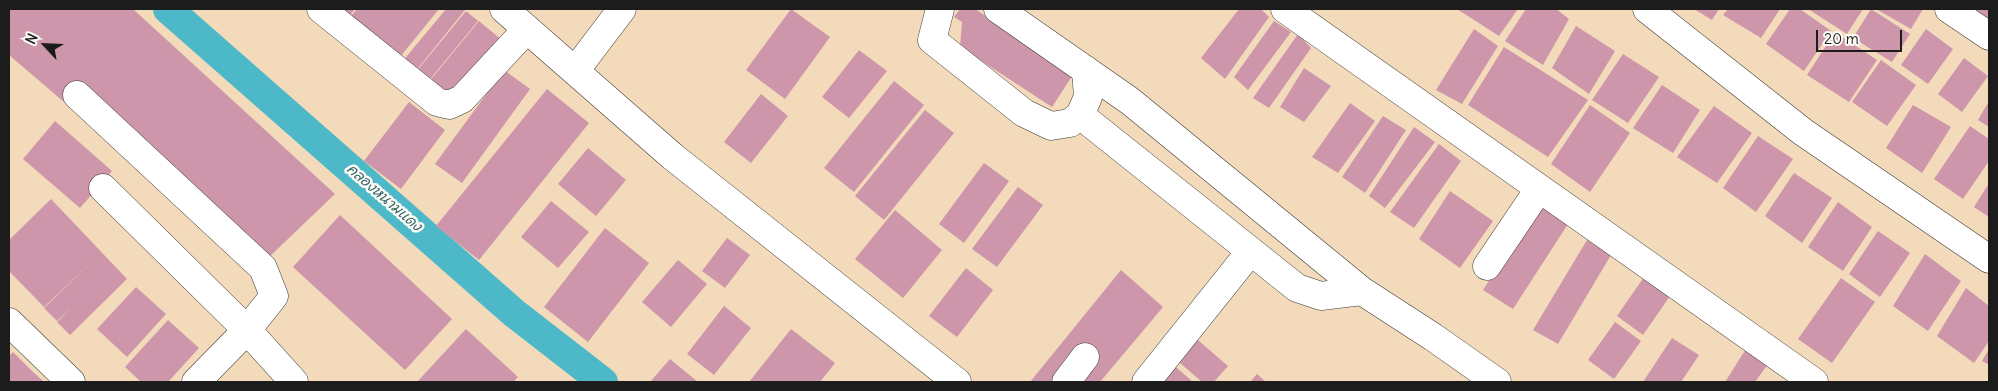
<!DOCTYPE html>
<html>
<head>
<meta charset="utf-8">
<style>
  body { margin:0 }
  #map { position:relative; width:1998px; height:391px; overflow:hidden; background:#f2daba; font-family:Delius,sans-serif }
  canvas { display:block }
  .frame { position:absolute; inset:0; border:10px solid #1c1c1c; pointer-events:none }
  .north { position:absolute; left:20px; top:20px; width:50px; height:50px; -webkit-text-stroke:4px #fdfcf7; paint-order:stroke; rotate:295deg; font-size:14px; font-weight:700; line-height:20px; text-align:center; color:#1c1c1c }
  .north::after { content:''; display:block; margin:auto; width:18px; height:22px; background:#1c1c1c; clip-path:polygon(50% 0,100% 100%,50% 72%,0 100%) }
  .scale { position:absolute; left:1816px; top:30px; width:86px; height:22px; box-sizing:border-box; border:2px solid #1c1c1c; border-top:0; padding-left:6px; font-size:15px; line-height:18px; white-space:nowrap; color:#1c1c1c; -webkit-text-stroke:4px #fdfcf7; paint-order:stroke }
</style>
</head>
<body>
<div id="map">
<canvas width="1998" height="391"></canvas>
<div class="frame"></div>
<div class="north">N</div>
<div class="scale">20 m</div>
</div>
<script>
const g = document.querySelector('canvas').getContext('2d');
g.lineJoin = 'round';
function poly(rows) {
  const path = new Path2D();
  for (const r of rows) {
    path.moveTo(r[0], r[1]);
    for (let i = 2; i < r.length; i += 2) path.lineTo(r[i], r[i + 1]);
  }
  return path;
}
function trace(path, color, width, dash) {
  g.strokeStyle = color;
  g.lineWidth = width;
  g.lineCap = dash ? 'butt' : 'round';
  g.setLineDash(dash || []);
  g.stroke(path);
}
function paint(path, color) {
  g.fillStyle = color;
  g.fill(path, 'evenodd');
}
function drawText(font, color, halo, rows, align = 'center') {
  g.font = font + ' Delius,"Playpen Sans Thai",sans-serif';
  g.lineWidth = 5;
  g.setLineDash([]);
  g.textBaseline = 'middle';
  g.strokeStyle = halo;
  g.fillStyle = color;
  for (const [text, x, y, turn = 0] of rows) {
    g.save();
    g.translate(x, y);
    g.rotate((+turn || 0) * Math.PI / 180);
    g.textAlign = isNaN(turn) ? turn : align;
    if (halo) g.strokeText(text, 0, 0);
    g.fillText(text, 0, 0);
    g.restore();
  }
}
trace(poly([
  [168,9,514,313,603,382]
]), '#4db9c8', 30);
paint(poly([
  [9,9,133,9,335,194,265,261,79,84,64,102,9,55],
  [342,9,355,9,350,15],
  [357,9,439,9,400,57,351,16],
  [446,9,465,10,415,72,402,62],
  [791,9,830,37,785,99,746,70],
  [960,9,975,9,1074,73,1052,107,960,47,962,22,954,17],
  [1239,9,1261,9,1269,17,1225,79,1201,58],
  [1457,9,1518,9,1499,36],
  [1526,9,1556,9,1569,19,1543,65,1505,41],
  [1694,9,1719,9,1712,20],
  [1728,9,1780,9,1761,38,1723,15],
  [1790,9,1800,9,1831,31,1804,71,1766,44],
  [1808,9,1863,9,1847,34],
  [1871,9,1910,34,1892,62,1853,38],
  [1876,9,1923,9,1911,29],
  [1973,9,1989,9,1989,20],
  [466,11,478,21,427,83,415,73],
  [479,21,503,41,452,101,428,83],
  [1274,21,1291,32,1248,90,1234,77],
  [1576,26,1615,51,1589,94,1552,68],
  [1474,29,1498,46,1462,104,1436,90],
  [1926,29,1953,49,1928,84,1901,65],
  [1835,32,1877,60,1849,102,1807,75],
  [1298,34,1311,48,1269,108,1253,98],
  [1504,47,1588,100,1548,157,1468,105],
  [859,50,887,71,849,118,822,97],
  [1623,54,1659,77,1628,123,1592,100],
  [1964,58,1988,76,1962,112,1938,94],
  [1881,60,1916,85,1887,126,1852,102],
  [1304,68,1331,86,1304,122,1280,107],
  [504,70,530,89,462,183,435,164],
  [894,81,924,105,854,192,824,168],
  [1662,85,1700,110,1673,153,1633,128],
  [547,89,589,123,479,260,436,226],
  [761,94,788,116,751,163,724,142],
  [1989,101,1989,127,1978,120],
  [409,102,445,130,401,189,364,161],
  [1350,103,1375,121,1338,173,1312,157],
  [1590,105,1630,133,1590,192,1551,164],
  [1913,105,1951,127,1922,173,1886,148],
  [1714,106,1752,133,1717,183,1677,157],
  [925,110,954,133,884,220,855,196],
  [1383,116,1406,130,1365,193,1342,177],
  [55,121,112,171,80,208,23,159],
  [1970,126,1989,139,1989,161,1963,199,1934,179],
  [1414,127,1435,142,1385,208,1369,196],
  [1758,136,1793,159,1756,212,1723,188],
  [1439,144,1461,161,1414,228,1390,212],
  [588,148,626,180,596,216,558,184],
  [984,163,1009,181,964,243,939,224],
  [1794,173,1832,198,1802,243,1765,216],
  [1989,183,1989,217,1974,207],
  [1018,187,1043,205,997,267,972,249],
  [1450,191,1493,221,1460,268,1419,239],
  [51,199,127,279,70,335,57,322,71,308,57,321,44,308,96,258,44,307,9,271,9,240],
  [551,201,589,232,558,268,521,237],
  [1540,202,1570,221,1513,309,1483,290],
  [1838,202,1872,227,1843,271,1808,247],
  [895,210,942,250,903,298,855,259],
  [340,215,452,319,405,370,293,267],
  [605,228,649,263,588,342,544,307],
  [1878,231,1910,253,1880,297,1849,274],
  [727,238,750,255,725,288,702,271],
  [1587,240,1611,255,1558,344,1533,330],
  [1925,254,1961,281,1928,331,1893,306],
  [678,260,707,284,671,327,642,302],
  [966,268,993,290,957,337,929,316],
  [1121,270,1163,307,1100,382,1030,382],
  [1644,277,1670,296,1643,335,1617,316],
  [1841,278,1875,302,1832,363,1798,339],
  [136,287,166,314,127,357,97,329],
  [1966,288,1989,306,1989,341,1974,363,1937,336],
  [724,306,751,328,714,375,687,354],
  [168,320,199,348,168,382,141,382,125,367],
  [1615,322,1641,341,1614,379,1588,360],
  [1184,328,1228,366,1214,382,1202,382,1165,350],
  [466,329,518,377,513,382,417,382],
  [791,329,835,363,820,382,749,382],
  [1672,338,1699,355,1681,382,1643,382],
  [1746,349,1768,364,1755,382,1725,382],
  [1989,349,1989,365,1982,361],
  [13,352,33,372,44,382,9,382,9,356],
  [1162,355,1193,382,1149,382],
  [670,359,698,382,650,382],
  [1257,374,1266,382,1250,382]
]), '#ce96aa');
const minor = poly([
  [321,9,437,102,449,105,462,99,527,29],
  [504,9,672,156,957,382],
  [940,9,932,40,1024,113,1051,126,1070,123,1080,115,1088,97,1086,70],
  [998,9,1130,101,1362,291,1433,337,1497,382],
  [1285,9,1814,382],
  [1647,9,1803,132,1989,259],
  [1949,9,1989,36],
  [575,71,622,9],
  [77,95,263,268,274,296,247,330,196,382],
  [1080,115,1297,288,1321,296,1362,291],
  [103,188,247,330,294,382],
  [1487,266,1539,189],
  [9,322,71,382],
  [1066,382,1085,357],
  [1146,382,1250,252]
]);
trace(minor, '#3c3834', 29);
trace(minor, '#fff', 28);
drawText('italic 14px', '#326369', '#fdfcf7', [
  ["คลองหนามแดง",384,198,41]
]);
</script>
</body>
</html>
